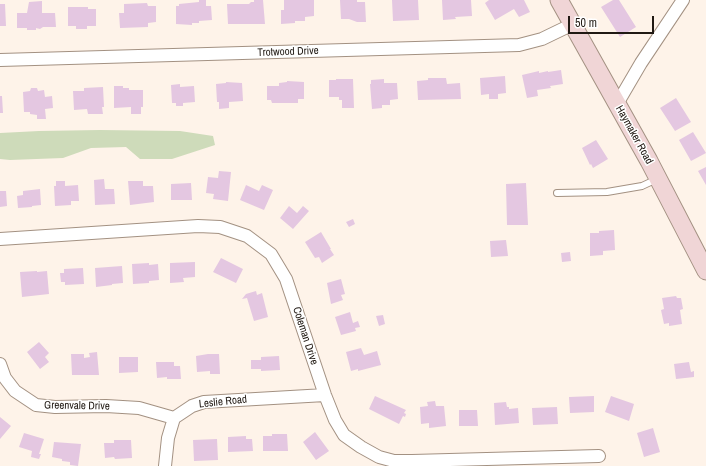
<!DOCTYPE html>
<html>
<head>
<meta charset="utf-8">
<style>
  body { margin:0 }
  #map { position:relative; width:706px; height:466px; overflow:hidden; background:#fef3e9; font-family:"Archivo Narrow",sans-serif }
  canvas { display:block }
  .scale { position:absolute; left:568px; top:16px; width:86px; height:18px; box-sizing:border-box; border:2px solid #201913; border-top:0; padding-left:5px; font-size:12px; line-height:14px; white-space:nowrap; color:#201913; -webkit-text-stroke:3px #fff; paint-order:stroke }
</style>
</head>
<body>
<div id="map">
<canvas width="706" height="466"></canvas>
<div class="scale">50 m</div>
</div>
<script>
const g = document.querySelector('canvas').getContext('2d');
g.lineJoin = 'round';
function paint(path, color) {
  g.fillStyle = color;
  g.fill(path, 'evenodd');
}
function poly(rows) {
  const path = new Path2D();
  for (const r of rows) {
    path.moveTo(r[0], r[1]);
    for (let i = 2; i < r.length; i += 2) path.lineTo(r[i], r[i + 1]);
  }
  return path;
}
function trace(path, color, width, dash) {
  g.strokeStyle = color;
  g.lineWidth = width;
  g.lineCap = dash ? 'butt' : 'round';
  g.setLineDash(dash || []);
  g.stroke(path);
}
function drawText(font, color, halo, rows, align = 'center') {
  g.font = font + ' "Archivo Narrow",sans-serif';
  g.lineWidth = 3;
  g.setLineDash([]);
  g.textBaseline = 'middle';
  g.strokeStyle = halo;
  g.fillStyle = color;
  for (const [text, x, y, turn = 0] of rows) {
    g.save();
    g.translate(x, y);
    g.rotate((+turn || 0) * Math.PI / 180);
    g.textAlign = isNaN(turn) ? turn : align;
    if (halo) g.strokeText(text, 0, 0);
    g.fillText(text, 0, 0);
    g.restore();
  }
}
paint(poly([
  [100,130,180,131,213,136,215,145,172,159,140,159,126,147,91,148,63,158,10,160,0,159,0,133,39,131]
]), '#cedbba');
paint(poly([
  [199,0,206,0,206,6,211,6,212,20,199,21,199,23,192,23,192,25,176,24,176,6,179,6,179,4,199,2],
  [254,0,263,0,265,24,228,24,227,4,249,4,251,2,254,2],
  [284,0,314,0,314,16,305,17,305,21,295,21,295,23,281,24,281,10,284,10],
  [340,0,357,0,357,2,365,2,366,22,357,22,349,19,341,19],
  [392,0,418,0,419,20,393,21],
  [442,0,471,0,472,16,455,17,456,19,443,20],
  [489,0,524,0,530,12,519,17,514,9,495,20,485,3],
  [613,0,619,0,636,27,620,37,601,7],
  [42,1,42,13,55,13,56,27,43,27,40,29,36,28,36,30,27,30,27,28,17,28,17,13,27,13,29,2],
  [147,3,148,6,156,6,156,22,148,23,148,27,120,28,119,13,124,13,124,4],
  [0,4,5,4,6,26,0,26],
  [68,7,88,7,88,9,96,9,96,26,87,26,87,29,76,29,76,26,68,26],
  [561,70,563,84,550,86,551,88,537,90,538,96,527,98,522,75,539,71,539,73,548,71,548,72],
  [505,76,506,93,498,94,498,99,489,99,489,94,481,95,480,78],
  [428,78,446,78,447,84,460,83,461,99,418,100,417,81,428,80],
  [336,79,353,79,354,108,342,108,342,100,339,100,339,97,329,97,329,80,336,80],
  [384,79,384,83,397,83,398,99,390,100,390,105,382,105,382,108,372,109,370,84,371,84,371,80],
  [287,81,304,82,304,99,298,99,298,103,272,103,271,100,267,100,267,86,279,86,279,83,287,82],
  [226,82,242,83,243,101,229,102,229,108,219,109,219,102,217,102,216,84,226,83],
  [180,84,180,87,194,86,195,102,183,103,183,106,176,106,176,103,172,103,171,85],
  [114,86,123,86,123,88,129,88,129,90,143,90,143,107,141,107,141,114,131,114,131,107,114,108],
  [103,87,104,107,102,107,103,114,88,114,87,109,74,110,73,91,84,91,84,88],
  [31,88,37,88,38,91,44,90,45,97,52,96,53,108,45,109,46,119,37,119,37,115,30,114,30,112,24,112,23,92,30,91],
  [0,96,2,96,3,113,0,113],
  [676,98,691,122,675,131,660,108],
  [693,132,706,153,691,161,679,140],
  [596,140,608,159,593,168,591,164,590,165,582,148],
  [706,167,706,185,698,171],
  [219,171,231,172,228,201,213,199,214,194,206,193,208,177,218,178],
  [104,179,105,189,114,189,115,204,95,205,94,180],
  [56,181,65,181,65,186,78,185,79,201,71,201,71,205,55,206,54,186,56,186],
  [128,181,143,181,143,186,153,186,154,202,130,205],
  [191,183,192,200,171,200,171,184],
  [526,183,528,225,507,225,506,184],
  [246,185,259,191,262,185,273,190,264,210,240,200],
  [40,189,41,205,32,206,32,207,18,208,17,196,23,195,23,191],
  [0,191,6,191,7,206,0,207],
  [289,206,297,213,303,206,309,211,293,229,280,218],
  [353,219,355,224,349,227,346,222],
  [614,230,615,250,603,251,603,255,590,256,590,233,599,233,599,231],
  [321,232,331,249,330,249,334,255,322,263,319,257,315,258,305,242],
  [506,240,508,256,491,257,490,241],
  [570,252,571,261,562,262,561,253],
  [221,258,243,269,236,283,213,272],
  [195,262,195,277,183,278,184,282,170,283,170,263],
  [149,263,149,265,158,264,159,280,149,281,149,283,133,284,132,264],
  [122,266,123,283,112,284,112,285,96,287,95,268],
  [83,268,84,284,65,285,65,282,61,282,60,273,64,273,64,269],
  [37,271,37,272,47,271,49,294,22,297,20,272],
  [341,279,345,294,341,295,343,300,331,304,327,283],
  [256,291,257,295,262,293,268,317,254,321,247,298,242,299,246,294],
  [676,296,677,298,681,298,683,309,680,310,682,324,669,326,669,323,664,324,661,310,664,309,662,298],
  [350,312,353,323,358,321,360,327,355,328,356,331,341,335,335,317],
  [383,315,385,324,379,326,376,316],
  [39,342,49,353,45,357,49,362,40,369,27,352],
  [361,348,364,355,377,351,381,365,358,371,358,369,351,371,346,352],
  [97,352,99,375,72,375,71,354,84,354,84,358,90,357,89,353],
  [208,354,219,354,220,374,210,374,210,371,197,372,196,356],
  [279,356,280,370,261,371,261,369,251,369,251,360,261,360,261,357],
  [119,357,138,357,138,372,119,373],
  [156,362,174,362,174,366,180,366,181,379,167,379,167,377,157,378],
  [689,362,691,372,694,371,694,377,676,379,674,364],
  [375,396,406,410,404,413,406,414,405,417,403,416,399,424,369,409],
  [594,396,594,412,570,413,569,397],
  [611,396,634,404,629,421,605,412],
  [435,401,436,406,444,406,446,426,429,428,429,423,421,424,420,407,428,406,427,402],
  [506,402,507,407,509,407,509,409,518,408,519,423,495,425,494,403],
  [557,407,558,424,533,425,532,408],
  [459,410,477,410,478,426,459,426],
  [0,417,11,426,0,439],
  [653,428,660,452,644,457,637,433],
  [315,432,329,451,316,460,303,442],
  [24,433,44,439,39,454,41,454,39,459,31,457,32,451,19,447],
  [272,434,287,434,288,451,263,451,263,436,272,436],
  [246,436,246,439,252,439,253,451,228,452,228,437],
  [217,439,218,460,194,461,193,440],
  [114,440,131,440,132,458,115,459,114,457,105,458,104,443,114,443],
  [54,442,81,444,78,466,70,465,70,462,62,461,62,459,52,457]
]), '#e4c7e1');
const lane = poly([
  [557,193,607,192,642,186,657,179]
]);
const street = poly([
  [0,60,519,45,542,39,573,24],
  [617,104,641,63,683,0],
  [0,239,198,226,220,227,247,236,271,254,286,279,325,395,335,420,344,435,361,447,379,457,394,461,412,461,599,456],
  [0,364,5,378,15,391,36,405,55,407,106,406,139,408,174,418],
  [165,466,168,438,174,418,192,406,204,402,325,395]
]);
const secondary = poly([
  [559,0,649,161,706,271]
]);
trace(lane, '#a39182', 8);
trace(street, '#a39182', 14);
trace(secondary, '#a39182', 19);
trace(lane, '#fff', 6);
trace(street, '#fff', 12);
trace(secondary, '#f0d5d6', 17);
drawText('11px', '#201913', '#fff', [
  ["Trotwood Drive",288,52,-2],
  ["Haymaker Road",634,135,61],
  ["Coleman Drive",305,336,72],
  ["Leslie Road",223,402,-6],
  ["Greenvale Drive",77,406,1]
]);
</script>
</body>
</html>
